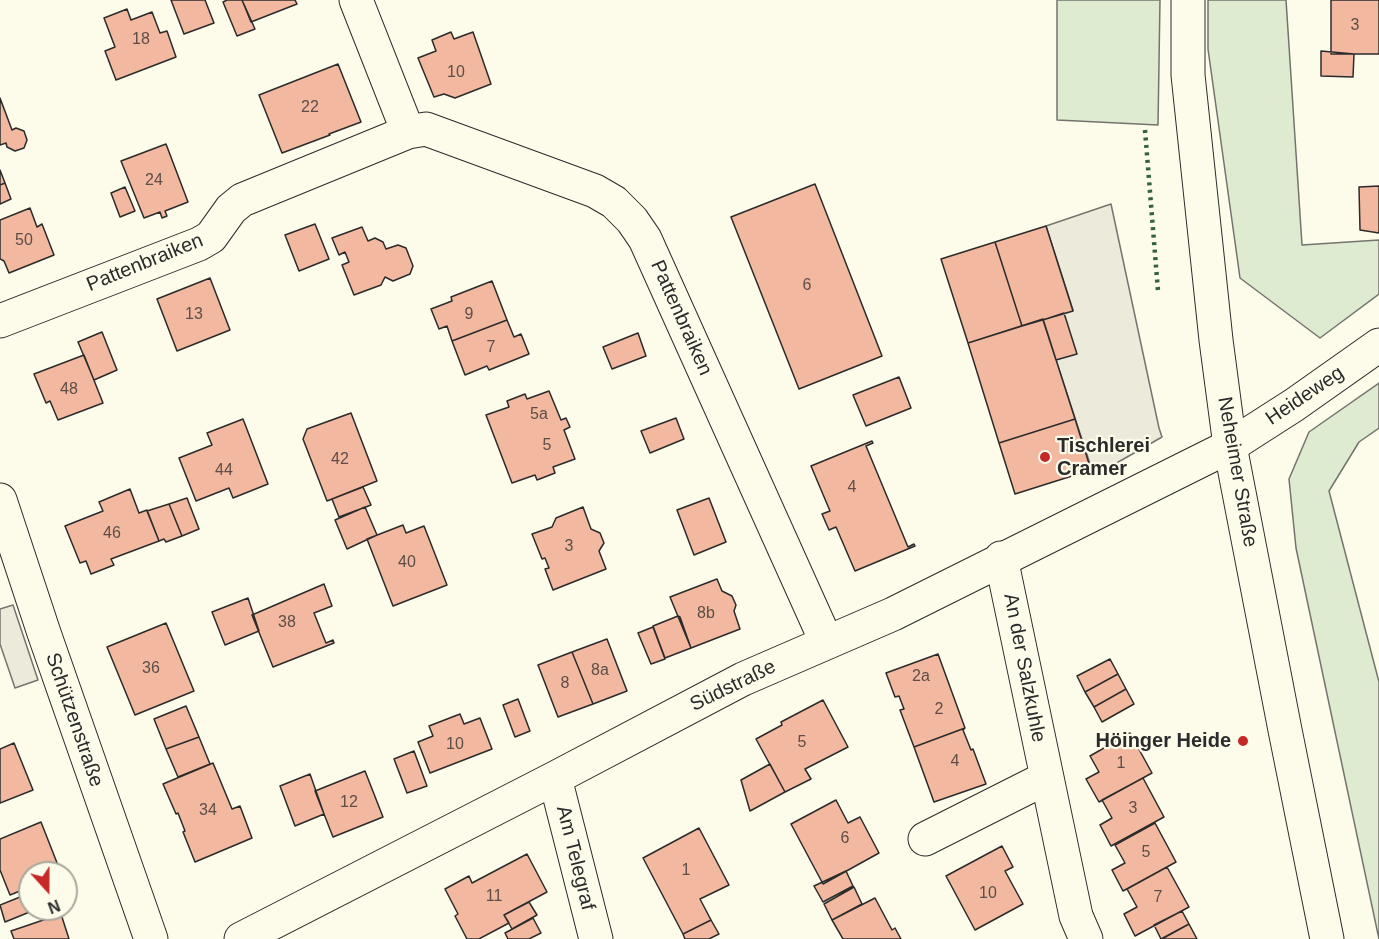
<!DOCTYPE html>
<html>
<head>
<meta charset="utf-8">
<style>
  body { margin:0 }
  #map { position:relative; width:1379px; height:939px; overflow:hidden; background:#fdfbea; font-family:Helvetica,sans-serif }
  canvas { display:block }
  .north { position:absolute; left:18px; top:861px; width:60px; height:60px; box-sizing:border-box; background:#fdfbea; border:2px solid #a9a89e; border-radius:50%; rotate:159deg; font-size:16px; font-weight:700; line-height:24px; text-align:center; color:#2b2b2b }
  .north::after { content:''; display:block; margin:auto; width:21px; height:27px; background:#c62828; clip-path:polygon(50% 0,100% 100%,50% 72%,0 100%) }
</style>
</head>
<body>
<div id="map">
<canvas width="1379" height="939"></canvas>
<div class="north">N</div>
</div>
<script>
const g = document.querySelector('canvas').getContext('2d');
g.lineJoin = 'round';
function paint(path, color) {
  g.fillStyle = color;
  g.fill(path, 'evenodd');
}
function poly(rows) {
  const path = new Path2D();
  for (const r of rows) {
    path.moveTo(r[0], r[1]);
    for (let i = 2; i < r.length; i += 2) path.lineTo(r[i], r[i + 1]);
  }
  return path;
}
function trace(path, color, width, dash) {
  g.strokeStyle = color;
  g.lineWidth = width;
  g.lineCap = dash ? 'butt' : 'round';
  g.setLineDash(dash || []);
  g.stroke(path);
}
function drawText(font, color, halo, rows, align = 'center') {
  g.font = font + ' Helvetica,sans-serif';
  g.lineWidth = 4.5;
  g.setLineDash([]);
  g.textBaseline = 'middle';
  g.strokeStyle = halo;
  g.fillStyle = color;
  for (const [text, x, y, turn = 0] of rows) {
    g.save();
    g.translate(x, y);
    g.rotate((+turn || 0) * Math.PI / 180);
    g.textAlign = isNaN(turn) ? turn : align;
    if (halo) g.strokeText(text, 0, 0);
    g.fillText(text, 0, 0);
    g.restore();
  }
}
const green = poly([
  [1057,0,1160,0,1158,125,1057,120,1057,0],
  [1208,0,1286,0,1302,245,1379,240,1379,294,1320,338,1240,278,1208,49,1208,0],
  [1379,383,1379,428,1359,442,1329,491,1379,682,1379,939,1296,548,1289,479,1309,432,1379,383]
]);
paint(green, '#deebd1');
trace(green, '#74746e', 1.5);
const parking = poly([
  [1111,204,1159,428,1162,437,1094,476,1056,360,1064,313,1073,310,1046,226,1111,204],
  [13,605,38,680,15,688,0,644,0,609,13,605]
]);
paint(parking, '#eceadb');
trace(parking, '#74746e', 1.5);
const building = poly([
  [171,0,205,0,214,23,184,34,171,0],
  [227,0,242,0,255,29,237,36,223,2,227,0],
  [242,0,295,0,297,4,251,22,242,0],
  [1331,0,1379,0,1379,54,1331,54,1331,0],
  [127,9,131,20,152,12,160,33,167,31,176,57,116,80,105,51,115,47,104,18,127,9],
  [451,32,454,39,473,32,491,84,455,98,444,94,434,97,418,58,436,51,432,40,451,32],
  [1321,51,1354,54,1353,77,1321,76,1321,51],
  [338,64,361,122,329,134,330,135,282,153,259,95,338,64],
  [0,98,12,130,16,128,24,131,27,140,24,148,15,151,7,147,6,143,0,145,0,98],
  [166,144,188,202,165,211,167,216,162,218,160,212,144,218,121,161,166,144],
  [0,170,5,183,0,185,0,170],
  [5,183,11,199,0,204,0,185,5,183],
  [815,184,882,356,799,389,731,217,815,184],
  [1379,186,1379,233,1360,230,1359,187,1379,186],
  [125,187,135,211,120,217,111,193,125,187],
  [30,208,37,227,42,224,54,255,9,273,4,261,0,259,0,220,30,208],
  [315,224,329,259,299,271,285,235,315,224],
  [1046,226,1073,311,1022,326,995,242,1046,226],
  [362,227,368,241,375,238,383,242,386,249,398,245,406,248,413,266,410,274,393,281,385,277,381,285,354,295,342,265,349,262,345,252,339,255,332,238,362,227],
  [995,242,1022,326,968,343,941,259,995,242],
  [210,278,230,330,177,351,157,299,210,278],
  [492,281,507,320,452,341,447,326,439,329,431,309,452,301,451,297,492,281],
  [1064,313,1077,354,1056,360,1043,320,1064,313],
  [1043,319,1075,419,999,443,968,343,1043,319],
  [507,320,514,337,521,334,529,354,489,370,487,366,465,375,452,341,507,320],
  [102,332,117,370,94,380,78,342,102,332],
  [638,333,646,356,612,369,603,347,638,333],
  [84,355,103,403,58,420,50,401,46,403,34,374,84,355],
  [899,377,911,408,866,426,853,395,899,377],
  [549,391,561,420,566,418,570,427,564,430,575,459,553,467,555,473,537,480,535,475,512,483,486,415,509,407,507,401,525,394,527,399,549,391],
  [351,413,377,481,327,501,303,439,307,429,351,413],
  [676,418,684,439,650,453,641,431,676,418],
  [243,419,268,484,233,498,229,488,196,501,179,458,212,445,207,433,243,419],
  [1075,419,1091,470,1015,494,999,443,1075,419],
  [872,441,873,443,866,446,908,547,914,544,915,546,855,571,836,527,829,530,822,514,830,511,811,466,872,441],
  [363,487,371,505,339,517,332,499,363,487],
  [130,489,139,513,147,510,159,541,111,559,114,565,91,574,86,561,80,563,65,526,103,511,99,502,130,489],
  [187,498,199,529,182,536,169,504,187,498],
  [709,498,726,542,694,555,677,510,709,498],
  [169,504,182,536,166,542,164,539,159,541,147,511,169,504],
  [365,507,377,535,347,549,335,520,365,507],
  [583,507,591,529,600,533,604,543,599,551,606,569,553,590,545,569,549,568,545,558,542,559,532,534,552,527,556,518,583,507],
  [403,525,406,533,424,526,447,585,393,606,367,539,403,525],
  [717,579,722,591,732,596,736,605,734,611,740,629,691,648,670,597,717,579],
  [324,584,332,606,314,613,326,643,333,640,334,643,273,667,252,615,324,584],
  [248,598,259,631,225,645,212,612,248,598],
  [678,616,680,617,691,648,665,658,653,626,678,616],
  [166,623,194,691,135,715,107,647,166,623],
  [653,627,665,659,651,664,638,633,653,627],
  [607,639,627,691,593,704,572,652,607,639],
  [572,652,593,704,558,717,538,665,572,652],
  [938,654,965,728,914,747,900,710,904,709,899,696,895,697,886,673,938,654],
  [1110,659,1118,674,1085,692,1077,676,1110,659],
  [1118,674,1126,689,1094,707,1085,692,1118,674],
  [1126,689,1134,704,1102,722,1094,707,1126,689],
  [518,699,530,731,515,737,503,705,518,699],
  [823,700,848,747,805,769,811,779,785,792,756,739,782,725,781,722,823,700],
  [186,706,199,737,166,749,154,719,186,706],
  [460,714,464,724,480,718,492,749,430,773,418,742,433,736,429,726,460,714],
  [965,728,963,730,971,750,973,749,986,784,934,802,914,747,965,728],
  [1130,733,1152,773,1099,802,1086,779,1099,772,1090,756,1130,733],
  [199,737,210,764,178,777,166,749,199,737],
  [14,743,33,790,0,803,0,749,14,743],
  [414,751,427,786,407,793,394,759,414,751],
  [213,763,232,809,240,806,252,838,195,862,183,832,185,831,178,813,176,814,163,784,213,763],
  [770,764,785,792,750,811,741,780,770,764],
  [365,771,383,817,333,837,315,791,365,771],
  [310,774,324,814,295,826,280,786,310,774],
  [1143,778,1164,817,1111,846,1100,825,1112,818,1102,800,1143,778],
  [836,800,848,823,860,817,879,853,823,884,791,824,836,800],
  [41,822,61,873,30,873,30,887,10,895,0,870,0,839,41,822],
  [1155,823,1176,862,1123,891,1112,870,1125,863,1115,845,1155,823],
  [699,828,729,885,700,899,711,920,683,934,643,858,699,828],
  [1002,846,1013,867,1005,871,1023,904,975,930,946,876,1002,846],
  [527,854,547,892,504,915,509,923,479,939,467,939,455,916,458,914,445,889,469,876,472,883,527,854],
  [1167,867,1189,907,1135,936,1124,914,1137,907,1127,889,1167,867],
  [846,871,853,886,823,902,814,886,846,871],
  [854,887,862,904,832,920,824,904,854,887],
  [30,893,30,909,37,909,5,922,0,905,30,893],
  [875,898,892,930,895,928,901,939,843,939,832,920,875,898],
  [529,902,537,915,512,929,504,915,529,902],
  [1182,911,1189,924,1161,939,1154,925,1182,911],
  [61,914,69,939,14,939,11,931,61,914],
  [533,918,541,933,529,939,508,939,505,933,533,918],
  [711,920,719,934,709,939,685,939,683,934,711,920],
  [1189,924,1197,939,1162,939,1189,924]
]);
paint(building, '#f2b8a0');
trace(building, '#2b2b2b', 1.5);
const minor = poly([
  [356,0,408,132],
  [0,321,199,244,211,237,231,209,242,200,408,132,426,129,595,191,614,202,632,220,645,239,826,641],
  [0,500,44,633,151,939],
  [1001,558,1076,916,1086,939],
  [555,778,596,939],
  [925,839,1046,778],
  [241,939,555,778,743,679,893,614,1230,446,1294,405,1379,345]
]);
const major = poly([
  [1188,0,1188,75,1216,340,1230,446,1285,730,1327,939]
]);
trace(minor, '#2b2b2b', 35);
trace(major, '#2b2b2b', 35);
trace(minor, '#fdfbea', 33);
trace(major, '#fdfbea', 33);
trace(poly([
  [1145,130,1158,291]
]), '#34623c', 4.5, [3, 4.5]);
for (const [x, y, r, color] of [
  [1045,457,6,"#c62828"],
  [1243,741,6,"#c62828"]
]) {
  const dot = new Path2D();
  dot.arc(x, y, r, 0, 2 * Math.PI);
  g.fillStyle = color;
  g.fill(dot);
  trace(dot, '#fdfbea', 2);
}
drawText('16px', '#5d4e48', null, [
  ["3",1355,26],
  ["18",141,40],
  ["10",456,73],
  ["22",310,108],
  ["24",154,181],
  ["50",24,241],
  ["6",807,286],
  ["13",194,315],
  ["9",469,315],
  ["7",491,348],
  ["48",69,390],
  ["5a",539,415],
  ["5",547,446],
  ["42",340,460],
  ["44",224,471],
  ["4",852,488],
  ["46",112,534],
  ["3",569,547],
  ["40",407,563],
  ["8b",706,614],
  ["38",287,623],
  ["36",151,669],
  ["8a",600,671],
  ["2a",921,677],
  ["8",565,684],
  ["2",939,710],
  ["5",802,743],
  ["10",455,745],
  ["4",955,762],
  ["1",1121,764],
  ["12",349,803],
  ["3",1133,809],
  ["34",208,811],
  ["6",845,839],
  ["5",1146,853],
  ["1",686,871],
  ["10",988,894],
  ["11",494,897],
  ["7",1158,898]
]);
drawText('20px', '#2b2b2b', '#fdfbea', [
  ["Pattenbraiken",145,263,-22],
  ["Pattenbraiken",681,318,66],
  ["Heideweg",1305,396,-34],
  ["Neheimer Straße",1237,472,80],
  ["An der Salzkuhle",1024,668,79],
  ["Südstraße",733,686,-26],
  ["Schützenstraße",74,720,71],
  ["Am Telegraf",575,858,76]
]);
drawText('bold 20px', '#2b2b2b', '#fdfbea', [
  ["Tischlerei",1057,446],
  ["Cramer",1057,469],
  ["Höinger Heide",1231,741,"right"]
], 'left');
</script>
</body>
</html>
